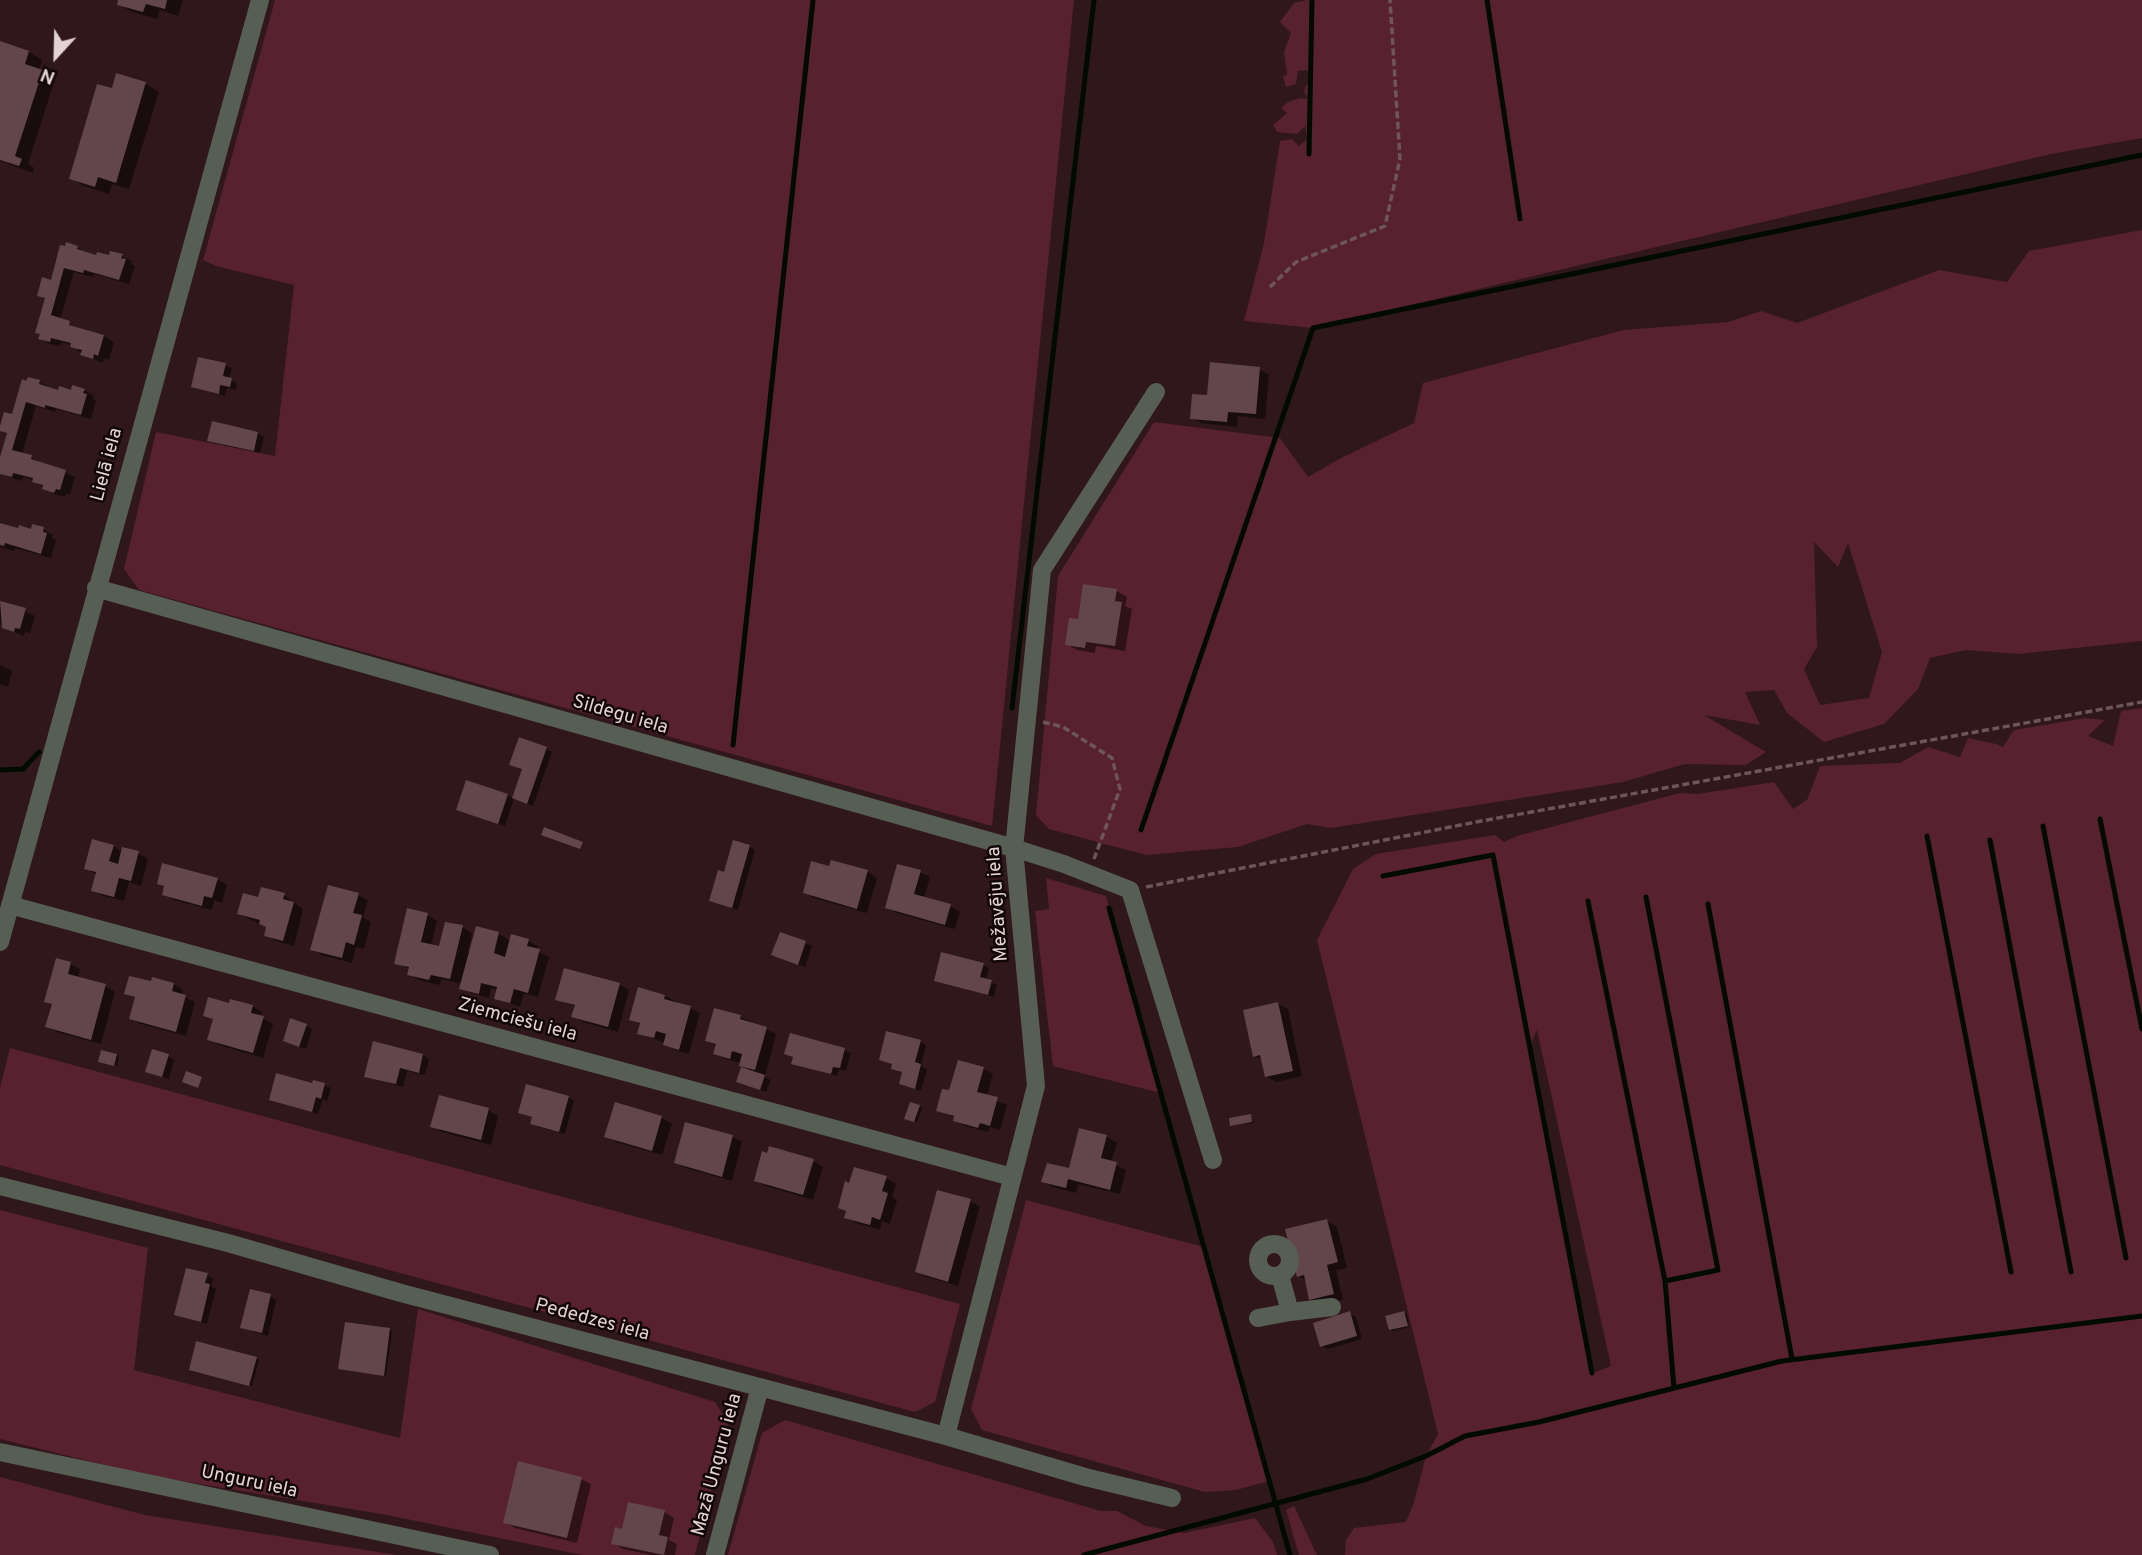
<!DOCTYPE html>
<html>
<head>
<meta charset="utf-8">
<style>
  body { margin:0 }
  #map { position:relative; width:2142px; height:1555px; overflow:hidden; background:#2f171c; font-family:Overpass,sans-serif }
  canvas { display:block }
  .north { position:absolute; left:21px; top:21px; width:70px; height:70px; -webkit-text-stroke:5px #100608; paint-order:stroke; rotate:202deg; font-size:19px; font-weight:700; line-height:28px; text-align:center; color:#e4d2d5 }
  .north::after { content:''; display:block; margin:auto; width:24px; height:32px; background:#e4d2d5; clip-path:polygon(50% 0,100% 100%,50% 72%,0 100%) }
</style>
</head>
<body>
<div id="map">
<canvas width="2142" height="1555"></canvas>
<div class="north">N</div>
</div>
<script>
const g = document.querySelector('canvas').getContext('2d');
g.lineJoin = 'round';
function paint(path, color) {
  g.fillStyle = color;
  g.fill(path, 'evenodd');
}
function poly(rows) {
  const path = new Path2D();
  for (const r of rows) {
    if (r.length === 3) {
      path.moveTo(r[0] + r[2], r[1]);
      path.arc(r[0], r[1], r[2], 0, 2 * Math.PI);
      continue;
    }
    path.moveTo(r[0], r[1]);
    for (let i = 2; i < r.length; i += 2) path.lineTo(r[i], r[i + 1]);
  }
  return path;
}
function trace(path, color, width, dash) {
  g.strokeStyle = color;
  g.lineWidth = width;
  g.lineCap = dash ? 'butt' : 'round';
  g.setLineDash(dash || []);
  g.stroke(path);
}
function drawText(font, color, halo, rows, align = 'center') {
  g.font = font + ' Overpass,sans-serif';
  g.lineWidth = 5;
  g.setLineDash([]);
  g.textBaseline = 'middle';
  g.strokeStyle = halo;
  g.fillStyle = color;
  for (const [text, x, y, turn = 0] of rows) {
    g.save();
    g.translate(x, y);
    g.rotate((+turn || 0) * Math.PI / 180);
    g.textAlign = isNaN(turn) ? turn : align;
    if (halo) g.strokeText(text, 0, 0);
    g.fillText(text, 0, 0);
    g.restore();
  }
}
paint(poly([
  [275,0,1074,0,992,826,139,590,124,569,156,432,275,456,294,285,216,266,203,260],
  [1307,0,2142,0,2142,138,2051,154,1313,328,1244,321,1264,243,1280,141,1292,139,1299,146,1307,139,1305,126,1297,134,1277,132,1273,125,1287,113,1281,108,1288,102,1300,98,1308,99,1304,91,1306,85,1312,82,1307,70,1298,71,1296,84,1286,87,1283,76,1287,75,1284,52,1291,33,1280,22,1294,3],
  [2142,230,2142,641,2018,654,1966,650,1930,658,1918,689,1884,724,1824,742,1787,713,1774,690,1745,692,1760,725,1704,715,1766,752,1746,765,1685,764,1623,782,1331,828,1307,824,1238,847,1146,855,1049,829,1036,815,1058,576,1154,422,1280,438,1308,477,1341,458,1414,423,1423,383,1624,330,1728,322,1761,311,1797,323,1939,270,2007,282,2029,251],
  [1814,542,1838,567,1848,543,1882,652,1869,698,1820,705,1804,669,1817,647],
  [2142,708,2142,1555,1345,1555,1346,1540,1354,1528,1406,1522,1414,1502,1426,1456,1438,1434,1317,940,1353,869,1376,854,1495,835,1504,842,1517,836,1680,793,1698,794,1774,782,1793,809,1807,800,1820,766,1900,763,1928,747,1960,757,1968,738,1996,744,2003,747,2014,730,2085,718,2105,720,2088,736,2113,746,2121,711],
  [1537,1030,1611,1366,1593,1373,1530,1045],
  [1046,878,1106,896,1161,1093,1053,1066,1035,911,1049,909],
  [10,1048,960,1304,935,1402,915,1412,0,1165,0,1088],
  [1026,1200,1204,1247,1269,1481,1236,1490,1205,1492,982,1430,971,1409],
  [0,1210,148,1248,134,1370,400,1438,418,1309,715,1402,728,1423,695,1555,582,1555,387,1515,140,1474,0,1439],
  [785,1420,1101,1511,1117,1511,1146,1526,1184,1533,1255,1518,1273,1542,1277,1555,728,1555,762,1433],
  [0,1477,145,1515,397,1555,0,1555],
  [1294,1506,1317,1555,1299,1555,1286,1510]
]), '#58212f');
paint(poly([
  [120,0,183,0,178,16,160,10,157,19,132,12,119,4],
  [0,46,29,52,42,60,39,70,55,79,28,164,34,168,33,173,0,161],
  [117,75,146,84,159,92,129,189,112,184,109,194,84,186,71,178,113,90],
  [77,247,87,254,110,257,122,256,132,261,131,264,135,266,129,284,94,274,93,277,74,272,60,320,79,329,104,336,114,342,109,360,104,359,103,363,82,354,72,345,61,342,60,346,50,344,40,338,41,335,37,332,47,300,39,295],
  [200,359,232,368,229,379,237,383,236,390,227,388,225,396,193,387],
  [1259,369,1269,375,1265,419,1238,416,1237,427,1201,423,1191,418,1209,397],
  [39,382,59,392,84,390,94,396,93,399,96,401,91,419,56,409,55,412,36,406,22,454,75,477,70,495,66,493,65,497,54,494,34,480,23,477,22,481,12,478,2,473,0,468,8,434,1,430],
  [257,433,264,437,260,453,216,443,209,440],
  [0,522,9,527,32,531,43,529,53,535,52,538,56,540,51,558,15,548,14,551,0,547],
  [1085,586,1117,591,1127,597,1125,606,1132,609,1125,651,1096,646,1095,653,1077,650,1067,644,1079,621],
  [0,601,35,616,30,633,25,632,24,636,4,628,0,623],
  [0,665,12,671,8,687,0,684],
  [546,749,552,752,533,806,514,798,505,826,458,809,507,795,513,799,523,770,511,764],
  [113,846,123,852,138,853,148,859,141,886,129,882,124,901,103,896,93,890,97,875,86,868],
  [749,846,755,850,738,910,711,900,725,874],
  [832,862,868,872,877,878,867,913,814,898,805,892,831,869],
  [920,872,930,877,924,899,950,906,960,912,955,929,897,913,887,908],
  [217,879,227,885,222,903,214,900,212,910,174,900,164,894],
  [284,895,303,909,294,946,276,941,266,935,268,928,239,914,259,899],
  [358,895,368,900,363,918,371,922,364,949,356,947,352,963,322,955,312,949],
  [427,915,437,921,431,946,440,948,462,927,472,933,468,952,471,952,477,928,499,934,511,941,528,941,538,946,537,951,549,957,538,997,524,993,520,1007,496,998,499,990,491,988,489,998,471,993,461,988,462,984,442,979,439,985,419,980,409,974,410,969,396,963],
  [781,934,812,946,805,967,780,958],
  [70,964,80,969,78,978,105,986,115,992,101,1044,57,1032,47,1027,53,1005,46,1001],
  [983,965,989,968,986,980,997,985,994,997,936,980],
  [173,984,183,990,182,996,195,1002,186,1036,141,1024,131,1019,136,999,126,993],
  [619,984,629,990,618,1032,583,1022,574,1017,576,1007,557,999],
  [639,989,665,996,700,1013,689,1054,675,1050,665,1043,639,1033,641,1025,631,1019],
  [1278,1004,1288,1009,1302,1076,1276,1082,1266,1076,1263,1060,1255,1056],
  [230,1005,252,1006,262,1012,261,1017,273,1024,263,1058,219,1045,209,1039,215,1020,205,1015],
  [715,1010,741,1017,776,1034,765,1077,771,1080,766,1092,738,1081,749,1070,741,1063,725,1059,715,1053,717,1046,707,1040],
  [306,1026,312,1029,306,1049,291,1044],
  [791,1036,851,1053,846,1071,839,1069,837,1076,793,1063,794,1058,786,1054],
  [920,1042,926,1045,921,1066,927,1069,921,1091,901,1084,904,1073,893,1068,894,1064,881,1059],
  [117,1055,119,1057,117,1066,103,1063],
  [423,1055,429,1059,425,1075,407,1071,403,1087,366,1076],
  [168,1056,174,1060,169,1079,147,1071],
  [983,1069,993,1074,987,1096,1007,1105,1000,1130,990,1127,988,1132,965,1126,955,1118,938,1110],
  [324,1085,331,1088,327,1101,323,1099,318,1114,271,1099,313,1086],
  [568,1097,574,1101,565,1134,538,1127,532,1123,533,1118,520,1112],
  [616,1104,662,1118,672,1124,662,1155,616,1142,606,1136],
  [919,1106,922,1108,917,1122,909,1119],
  [488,1110,498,1116,491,1145,442,1132,432,1126],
  [1250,1116,1254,1123,1231,1125],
  [1080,1130,1107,1137,1117,1143,1111,1163,1126,1170,1120,1194,1078,1184,1076,1193,1053,1187,1044,1182,1070,1170],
  [732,1137,742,1142,732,1181,686,1168,676,1163],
  [813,1161,823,1167,813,1200,766,1186,756,1180],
  [886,1178,896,1184,892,1197,897,1200,890,1224,882,1221,880,1230,856,1223,846,1217,847,1212,840,1208],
  [970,1201,980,1206,958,1286,927,1277,917,1272],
  [1327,1221,1337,1227,1347,1268,1336,1270,1343,1300,1321,1305,1311,1299,1306,1280,1298,1276],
  [207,1275,213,1279,211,1286,216,1289,207,1324,176,1314],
  [270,1296,276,1300,268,1336,242,1328],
  [1349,1313,1356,1317,1362,1339,1328,1349,1322,1346],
  [1404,1313,1407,1315,1409,1327,1393,1331,1390,1329],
  [390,1330,392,1331,386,1376,340,1368],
  [256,1358,259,1360,252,1386,193,1371],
  [581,1479,591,1484,577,1543,515,1528,505,1522],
  [664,1512,674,1518,669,1540,677,1544,675,1555,651,1555,623,1549,613,1543,624,1531]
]), '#0007');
trace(poly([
  [1487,0,1520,219],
  [1309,154,1312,0],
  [1012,708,1094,0],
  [733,745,813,0],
  [0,770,23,769,39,752],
  [2100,819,2142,1029],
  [2043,826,2126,1258],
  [1141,830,1313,328,2142,155],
  [1927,836,2011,1272],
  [1990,840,2071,1272],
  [1383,876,1493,855,1592,1373],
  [1646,897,1718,1270,1665,1281],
  [1588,901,1665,1281,1674,1388],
  [1708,904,1792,1359],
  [1109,908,1290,1555],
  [1084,1555,1367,1479,1426,1456,1465,1436,1539,1422,1782,1361,2142,1316]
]), '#000b00', 5);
paint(poly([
  [118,0,167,0,165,9,146,4,143,12,117,5],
  [0,41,29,51,25,64,43,70,15,156,22,159,19,166,0,160],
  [116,73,146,82,116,183,98,177,95,187,69,179,97,84,112,88],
  [66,242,78,246,77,249,96,255,97,252,109,255,110,251,123,254,121,258,126,259,119,280,84,270,83,273,64,268,51,315,70,321,69,325,104,335,98,356,94,354,93,359,80,355,82,350,70,347,71,343,51,338,50,342,38,339,40,334,35,333,45,298,37,296,42,277,51,280,60,245,65,246],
  [198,357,226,363,223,376,232,378,230,387,220,385,219,394,191,387],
  [1210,362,1260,367,1256,414,1228,412,1227,422,1190,419,1192,394,1207,395],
  [28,377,40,380,39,384,58,390,59,386,71,390,72,385,85,389,83,393,87,394,81,415,45,405,45,408,26,402,12,450,32,455,31,459,66,470,60,490,56,489,54,493,42,489,43,485,32,482,33,478,13,473,12,477,0,474,0,457,7,433,0,431,0,426,4,412,12,414,22,379,26,381],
  [212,421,258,432,254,451,207,441],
  [0,523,18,528,19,525,31,529,32,524,44,527,43,532,47,533,41,554,5,543,4,546,0,545],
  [1083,584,1117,589,1115,601,1122,602,1115,646,1086,642,1085,648,1065,645,1069,618,1078,619],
  [0,601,26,608,20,629,15,628,14,632,2,628],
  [519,737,547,747,527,804,512,798,522,769,509,765],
  [466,780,508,794,498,824,456,810],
  [544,827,583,842,580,849,541,835],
  [92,839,114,845,109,861,118,864,122,847,139,851,131,881,119,878,114,897,91,891,96,872,84,869],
  [733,840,750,845,732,908,709,901,718,870,724,872],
  [831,860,868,870,857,909,803,893,811,861,829,866],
  [162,863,218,878,212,898,204,896,202,906,162,895,164,886,157,884],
  [897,864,921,870,914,894,951,904,945,925,885,908],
  [328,885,359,893,353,913,362,915,354,945,346,942,342,958,310,950],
  [261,887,285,893,283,899,294,902,283,941,264,936,266,927,259,924,260,920,237,914,243,893,258,897],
  [407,908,428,913,421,942,439,946,445,922,463,925,450,979,431,975,429,980,407,975,409,967,394,964],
  [476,926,499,932,494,953,505,957,511,934,529,939,527,946,540,949,528,993,514,989,510,1003,494,999,497,987,481,983,479,994,459,989],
  [780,932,806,941,798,965,771,955],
  [941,952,984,963,980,977,992,980,988,995,934,981],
  [56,958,71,962,68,974,106,984,91,1040,45,1027,52,1004,44,1002],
  [564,968,620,983,608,1027,571,1017,575,1005,555,1000],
  [129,976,151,981,152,977,174,983,172,991,186,995,176,1032,129,1019,135,997,124,994],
  [638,987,665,995,664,999,691,1006,679,1050,663,1045,666,1034,656,1031,654,1038,637,1034,640,1023,629,1020],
  [208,997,229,1003,230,999,253,1005,251,1013,264,1016,253,1053,207,1040,213,1019,203,1016],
  [1278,1002,1293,1071,1265,1077,1260,1055,1253,1057,1243,1010],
  [714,1008,741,1015,740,1019,767,1027,755,1070,739,1066,742,1054,732,1051,730,1059,713,1054,716,1044,705,1041],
  [290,1018,307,1024,299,1047,283,1041],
  [886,1031,921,1040,915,1062,921,1064,915,1089,899,1084,902,1072,891,1069,892,1064,879,1060],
  [790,1033,845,1048,840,1068,833,1067,831,1074,791,1064,793,1057,784,1054],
  [373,1041,423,1054,419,1073,400,1068,396,1084,364,1077],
  [152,1049,169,1054,162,1077,145,1072],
  [101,1050,117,1054,114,1066,98,1062],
  [958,1060,984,1067,977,1092,998,1097,990,1126,980,1123,978,1128,953,1121,954,1116,936,1111,942,1089,949,1090],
  [741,1067,765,1075,760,1090,736,1082],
  [186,1071,202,1077,198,1088,182,1082],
  [276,1073,312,1083,313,1080,325,1083,321,1099,316,1097,312,1112,269,1100],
  [526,1084,569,1096,559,1132,530,1124,532,1117,518,1113],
  [439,1095,489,1108,481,1140,430,1127],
  [615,1102,662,1116,652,1151,604,1137],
  [910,1102,920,1105,914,1122,904,1119],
  [1251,1114,1252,1122,1230,1126,1229,1118],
  [685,1122,733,1135,722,1177,674,1163],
  [1079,1128,1107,1135,1101,1158,1117,1162,1110,1190,1068,1179,1066,1188,1041,1182,1047,1163,1069,1168],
  [769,1146,814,1159,803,1195,754,1181,762,1151,767,1153],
  [854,1167,887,1176,882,1191,888,1193,880,1220,872,1217,870,1225,844,1218,846,1211,838,1208,845,1181,849,1183],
  [937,1190,971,1199,948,1282,915,1272],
  [1327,1219,1338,1262,1327,1265,1334,1294,1309,1300,1304,1275,1297,1277,1285,1229],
  [186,1268,208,1273,205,1283,210,1284,201,1322,174,1315],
  [250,1289,271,1294,262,1333,240,1328],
  [1350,1311,1357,1336,1320,1347,1313,1323],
  [1404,1311,1408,1326,1389,1330,1385,1316],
  [345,1322,390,1328,384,1376,338,1369],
  [196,1341,257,1357,249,1386,189,1370],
  [518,1461,582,1477,567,1538,503,1523],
  [628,1502,665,1510,659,1535,668,1537,664,1555,611,1544,615,1527,622,1529]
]), '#62464b');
trace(poly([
  [1270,287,1296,262,1385,226,1400,159,1390,0],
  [1043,722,1063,727,1112,758,1120,789,1094,859],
  [1146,887,1476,822,2142,702]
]), '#6c565a', 3.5, [7, 3.5]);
trace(poly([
  [96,588,1014,848,1064,864,1130,890,1213,1160],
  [10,905,1012,1177],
  [0,942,260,0],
  [0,1186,228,1243,401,1293,946,1436,1085,1477,1172,1498],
  [1274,1260,16],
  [1290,1312,1332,1307],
  [1258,1318,1290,1312,1280,1275],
  [946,1436,1036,1086,1014,848,1042,570,1156,392],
  [0,1452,490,1555],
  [715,1555,760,1387]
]), '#575e54', 18);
drawText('19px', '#e4d2d5', '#100608', [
  ["Lielā iela",108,465,-75],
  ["Sildegu iela",620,716,16],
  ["Mežavēju iela",999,904,-94],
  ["Ziemciešu iela",517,1021,15],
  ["Pededzes iela",592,1321,15],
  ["Mazā Unguru iela",718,1465,-75],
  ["Unguru iela",249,1483,12]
]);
</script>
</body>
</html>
